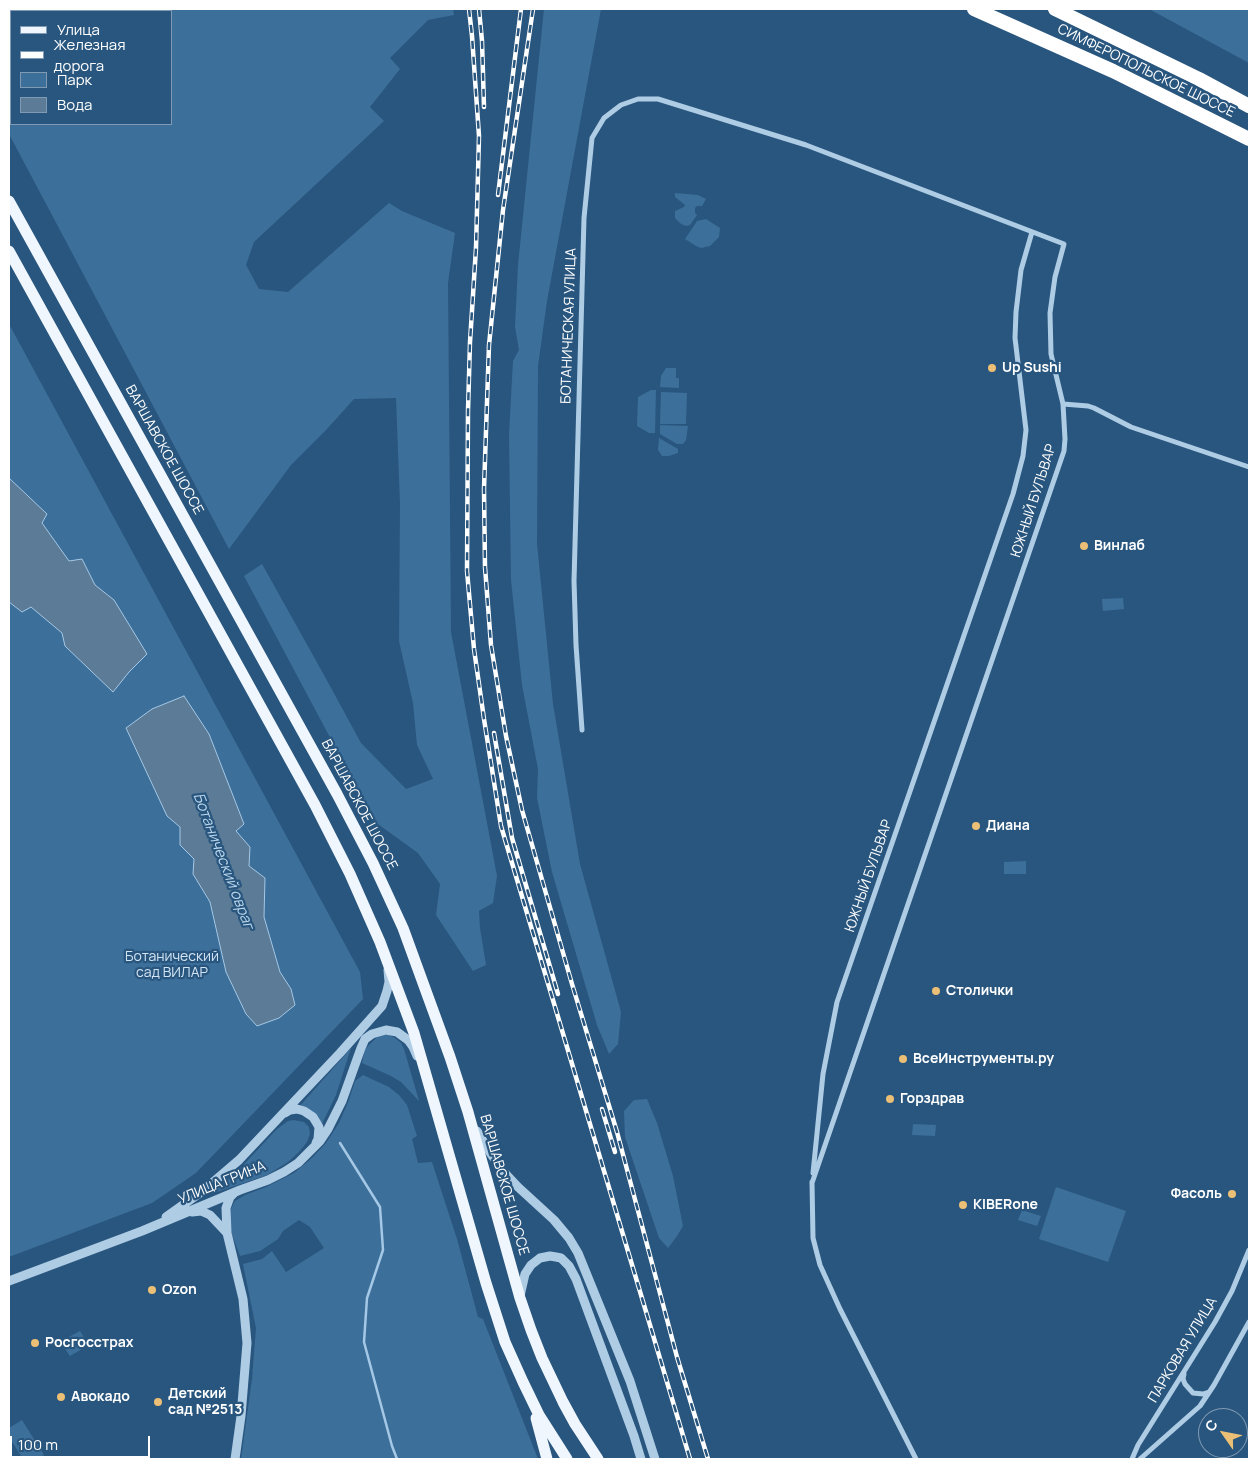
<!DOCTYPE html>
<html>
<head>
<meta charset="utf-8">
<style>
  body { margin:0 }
  #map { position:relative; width:1258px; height:1468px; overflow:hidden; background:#29567e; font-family:Manrope,sans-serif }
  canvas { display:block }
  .frame { position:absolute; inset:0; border:10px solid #fff; pointer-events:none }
  .legend { position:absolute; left:10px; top:10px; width:162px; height:115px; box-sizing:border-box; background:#29567e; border:1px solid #7f9ab2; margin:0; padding:6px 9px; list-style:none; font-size:15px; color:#fff }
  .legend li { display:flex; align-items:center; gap:10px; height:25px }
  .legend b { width:25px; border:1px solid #7f9ab2 }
  .north { position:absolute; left:1198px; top:1408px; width:50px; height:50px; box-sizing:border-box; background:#29567e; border:1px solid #7f9ab2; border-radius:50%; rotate:303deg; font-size:14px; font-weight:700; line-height:20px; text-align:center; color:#fff }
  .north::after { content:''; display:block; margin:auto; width:18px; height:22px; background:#ecbf76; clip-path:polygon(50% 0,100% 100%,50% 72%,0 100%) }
  .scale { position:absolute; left:10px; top:1436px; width:140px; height:22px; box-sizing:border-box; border:2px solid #fff; border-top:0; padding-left:6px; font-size:15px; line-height:18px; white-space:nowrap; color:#fff; -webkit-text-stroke:4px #29567e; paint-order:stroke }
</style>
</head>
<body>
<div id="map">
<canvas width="1258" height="1468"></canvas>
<div class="frame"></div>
<ul class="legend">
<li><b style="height:6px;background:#eff6fd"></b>Улица</li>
<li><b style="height:6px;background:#fff"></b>Железная дорога</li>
<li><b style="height:14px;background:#3d6f9b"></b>Парк</li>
<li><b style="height:14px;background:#5c7b97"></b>Вода</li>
</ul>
<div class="north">С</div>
<div class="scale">100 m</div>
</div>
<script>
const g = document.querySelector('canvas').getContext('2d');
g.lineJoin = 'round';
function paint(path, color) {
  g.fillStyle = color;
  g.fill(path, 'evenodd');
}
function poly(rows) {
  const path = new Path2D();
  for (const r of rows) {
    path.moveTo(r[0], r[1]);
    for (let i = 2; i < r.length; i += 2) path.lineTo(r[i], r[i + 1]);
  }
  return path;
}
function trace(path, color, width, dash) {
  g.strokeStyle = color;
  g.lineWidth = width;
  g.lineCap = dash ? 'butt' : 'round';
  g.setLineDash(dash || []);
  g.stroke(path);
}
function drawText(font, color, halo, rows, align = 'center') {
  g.font = font + ' Manrope,sans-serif';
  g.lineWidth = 4.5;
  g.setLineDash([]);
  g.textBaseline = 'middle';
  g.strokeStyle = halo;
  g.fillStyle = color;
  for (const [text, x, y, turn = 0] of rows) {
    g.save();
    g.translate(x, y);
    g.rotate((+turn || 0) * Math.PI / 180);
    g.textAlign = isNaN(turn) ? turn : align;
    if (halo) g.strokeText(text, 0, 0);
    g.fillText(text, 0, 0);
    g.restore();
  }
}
paint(poly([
  [9,9,453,9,454,15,428,20,390,58,400,69,370,107,384,121,254,242,246,265,259,289,288,292,389,203,402,211,455,233,448,283,451,632,497,876,493,903,479,911,480,928,486,965,473,971,436,915,440,884,418,853,375,822,244,576,262,564,324,675,361,743,406,789,433,779,417,745,413,703,399,641,400,504,396,398,354,399,326,430,291,465,229,549,9,134],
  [11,11,171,11,171,124,11,124],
  [544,9,601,9,547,301,538,366,537,544,553,704,580,864,621,1012,618,1044,609,1054,597,1025,552,872,537,798,538,769,522,685,511,580,509,435,513,361,519,350,515,327,518,265],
  [1149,9,1249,9,1249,63],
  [675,193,698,195,706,199,702,206,697,206,695,208,695,213,697,215,690,225,686,226,681,224,675,218,675,211,684,207,685,205,675,197],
  [706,219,720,228,719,237,710,246,701,248,696,246,685,239,697,221],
  [9,324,360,972,363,999,196,1173,152,1203,9,1257],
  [666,368,676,368,676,378,679,378,679,388,660,387,661,376],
  [651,390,656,390,655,433,649,433,637,426,638,397],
  [661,392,687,393,686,424,660,424],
  [660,425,688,426,686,440,683,444,677,444,660,434],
  [659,438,678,449,678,453,669,456,662,456,658,450],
  [1123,598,1124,609,1103,611,1102,599],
  [1026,861,1026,874,1004,874,1004,862],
  [384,1035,389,1035,395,1038,401,1043,404,1049,419,1101,401,1082,391,1076,362,1063,365,1049,376,1038],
  [351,1048,336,1095,321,1126,299,1107],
  [363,1075,389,1087,399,1095,407,1105,417,1136,412,1139,418,1163,432,1162,457,1239,478,1317,483,1319,538,1459,241,1459,252,1379,256,1328,243,1264,262,1259,272,1251,286,1272,324,1248,310,1227,299,1220,283,1231,278,1239,260,1251,240,1256,231,1232,230,1219,231,1209,235,1201,245,1195,266,1187,294,1173,312,1158,326,1143,339,1123,349,1100,355,1081],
  [647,1099,657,1123,673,1176,683,1226,677,1236,668,1248,659,1238,625,1137,624,1111,634,1100],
  [294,1120,304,1122,309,1127,310,1134,307,1142,299,1152,288,1162,267,1175,211,1194,234,1175,277,1129,288,1121],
  [913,1124,936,1125,935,1136,912,1135],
  [1056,1187,1126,1211,1108,1262,1039,1239],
  [1022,1210,1041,1216,1037,1226,1018,1220],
  [80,1331,89,1345,70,1356,63,1346,67,1338],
  [22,1420,44,1455,37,1459,23,1459,9,1437,9,1428]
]), '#3d6f9b');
const water = poly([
  [9,478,47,514,42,523,69,561,82,559,95,585,114,600,147,654,129,672,113,692,65,646,62,633,31,607,22,612,9,602,9,478],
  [184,696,209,734,244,824,236,831,250,847,249,866,265,878,264,917,280,972,291,989,295,1005,279,1018,257,1026,246,1014,226,972,210,902,193,874,194,859,180,845,180,827,167,816,126,728,152,709,184,696]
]);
paint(water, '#5c7b97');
trace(water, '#a4c8e5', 1);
trace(poly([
  [340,1143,380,1207,383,1250,367,1298,364,1342,392,1446,397,1459]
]), '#a4c8e5', 2.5);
trace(poly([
  [1063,404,1088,406,1094,408,1131,427,1249,467],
  [582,730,576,645,574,581,584,218,592,138,604,118,621,105,638,99,658,99,806,145,1064,244,1055,277,1050,313,1051,354,1063,404,1065,439,1064,451,812,1183],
  [813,1173,823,1074,837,1002,1013,494,1023,456,1026,430,1015,338,1016,312,1021,270,1032,232],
  [812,1182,813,1238,820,1265,840,1309,916,1459],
  [1184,1374,1183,1379,1185,1384,1193,1393,1203,1394,1209,1392],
  [1132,1459,1138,1445,1215,1322,1232,1291,1249,1250],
  [1140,1459,1200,1406,1214,1385,1249,1322]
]), '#afcce5', 5);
trace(poly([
  [285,1113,290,1110,297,1109,304,1111,313,1117,319,1127,318,1139,316,1143],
  [477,1131,489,1151,502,1170,518,1187,554,1220,569,1238,578,1253,630,1381,655,1459],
  [234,1193,230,1197,226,1208,227,1233,243,1299,247,1343,241,1416,235,1459],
  [192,1212,201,1211,210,1215,226,1232],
  [166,1217,204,1190,239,1160,340,1053,382,1006,387,991,389,982,388,970],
  [9,1281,142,1231,240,1190,268,1180,284,1172,298,1163,320,1141,328,1129,342,1101,361,1048,365,1039,372,1034,386,1030,397,1032,408,1040,413,1047,417,1056],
  [520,1296,525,1274,531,1265,540,1258,550,1256,556,1257,561,1258,569,1266,576,1279,634,1436,641,1459]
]), '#afcce5', 9);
trace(poly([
  [9,201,337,794,373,863,403,928,450,1057,468,1112,520,1298,531,1330,542,1358,563,1402,575,1424,598,1459],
  [9,251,315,805,350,874,380,942,414,1033,486,1283,505,1342,523,1382,539,1415,567,1459],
  [536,1418,547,1459]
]), '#eff6fd', 11);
trace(poly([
  [974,9,1113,71,1249,139],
  [1055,9,1199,79,1249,106]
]), '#fff', 14);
const rail = poly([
  [469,9,472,36,479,136,476,248,470,342,468,411,467,571,474,649,484,719,501,826,690,1459],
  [479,9,482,41,484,107],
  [533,9,503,210,489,345,484,489,485,567,491,645,506,736,522,810,572,984,617,1132,677,1357,708,1459],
  [498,195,521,9],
  [494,733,512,838,558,994],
  [602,1109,615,1152]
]);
trace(rail, '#fff', 4.5);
trace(rail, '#29567e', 2.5, [8]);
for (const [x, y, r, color] of [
  [992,368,5,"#ecbf76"],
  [1084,546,5,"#ecbf76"],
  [976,826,5,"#ecbf76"],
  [936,991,5,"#ecbf76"],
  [903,1059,5,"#ecbf76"],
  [890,1099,5,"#ecbf76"],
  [1232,1194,5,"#ecbf76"],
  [963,1205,5,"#ecbf76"],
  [152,1290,5,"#ecbf76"],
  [35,1343,5,"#ecbf76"],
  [61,1397,5,"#ecbf76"],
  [158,1402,5,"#ecbf76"]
]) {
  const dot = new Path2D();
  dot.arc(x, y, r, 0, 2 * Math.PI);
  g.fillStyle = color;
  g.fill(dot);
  trace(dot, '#29567e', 2);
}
drawText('14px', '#fff', '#29567e', [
  ["СИМФЕРОПОЛЬСКОЕ ШОССЕ",1146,71,26],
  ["БОТАНИЧЕСКАЯ УЛИЦА",569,326,-88],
  ["ВАРШАВСКОЕ ШОССЕ",164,450,61],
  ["ЮЖНЫЙ БУЛЬВАР",1034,501,-72],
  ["ВАРШАВСКОЕ ШОССЕ",359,805,62],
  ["ЮЖНЫЙ БУЛЬВАР",869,876,-71],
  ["УЛИЦА ГРИНА",222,1183,-22],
  ["ВАРШАВСКОЕ ШОССЕ",504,1185,74],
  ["ПАРКОВАЯ УЛИЦА",1183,1350,-59]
]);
drawText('bold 14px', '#fff', '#29567e', [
  ["Up Sushi",1002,368],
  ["Винлаб",1094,546],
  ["Диана",986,826],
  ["Столички",946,991],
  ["ВсеИнструменты.ру",913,1059],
  ["Горздрав",900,1099],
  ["Фасоль",1222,1194,"right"],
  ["KIBERone",973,1205],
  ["Ozon",162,1290],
  ["Росгосстрах",45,1343],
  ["Детский",168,1394],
  ["сад №2513",168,1410],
  ["Авокадо",71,1397]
], 'left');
drawText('14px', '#d2e4f4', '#29567e', [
  ["Ботанический",172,957],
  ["сад ВИЛАР",172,973]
]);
drawText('italic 15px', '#bad6ec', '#29567e', [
  ["Ботанический овраг",223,861,69]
]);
</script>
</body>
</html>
